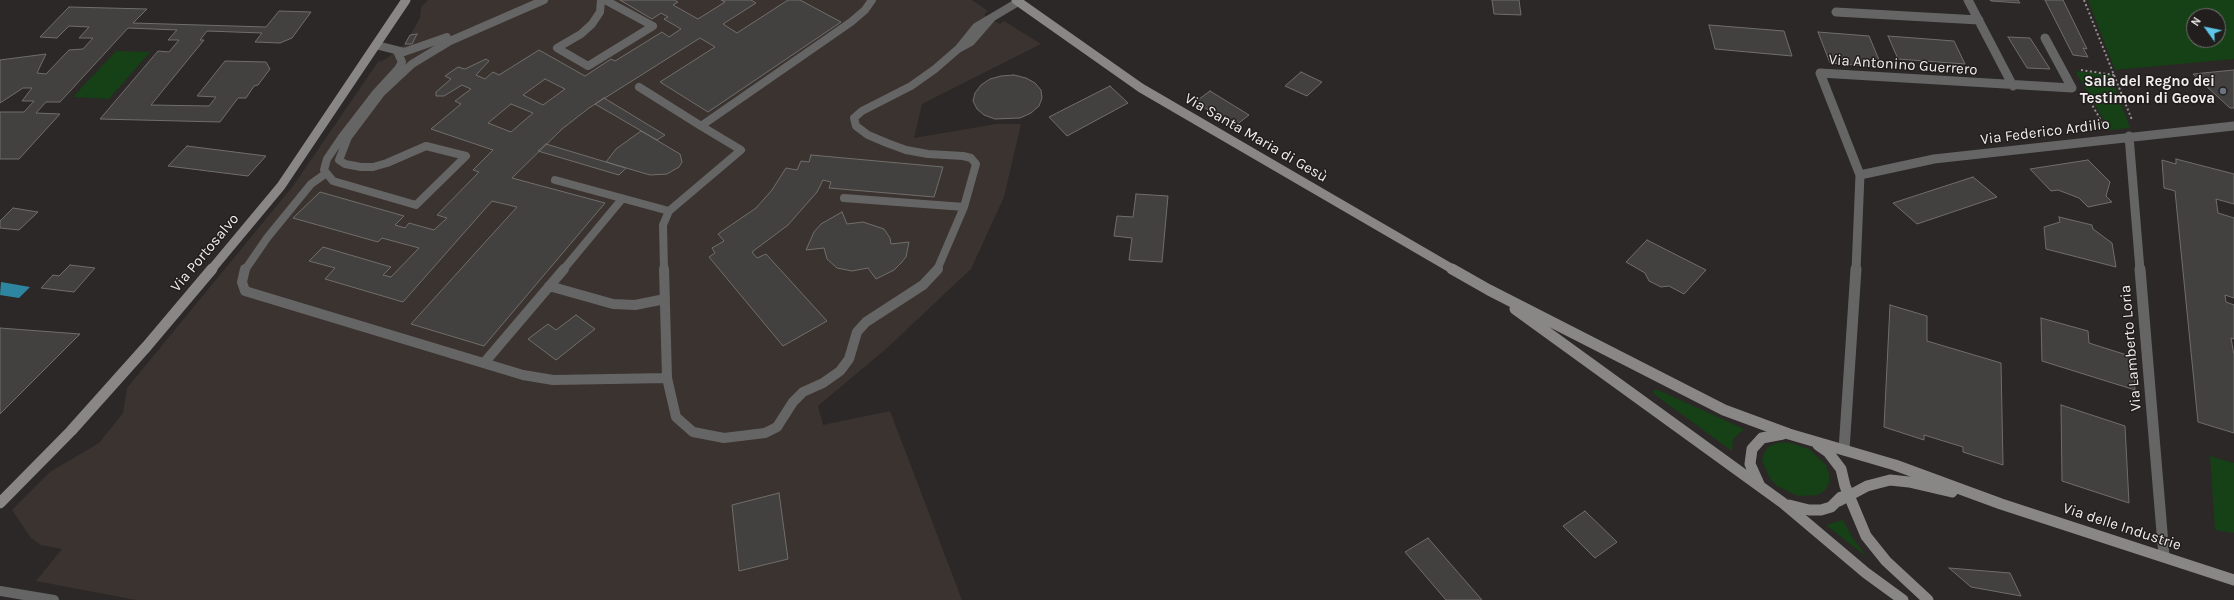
<!DOCTYPE html>
<html>
<head>
<meta charset="utf-8">
<style>
  body { margin:0 }
  #map { position:relative; width:2234px; height:600px; overflow:hidden; background:#2b2827; font-family:Karla,sans-serif }
  canvas { display:block }
  .north { position:absolute; left:2186px; top:8px; width:40px; height:40px; box-sizing:border-box; background:#211e1d; border:1px solid #747170; border-radius:50%; rotate:303deg; font-size:11px; font-weight:700; line-height:16px; text-align:center; color:#f0eeed }
  .north::after { content:''; display:block; margin:auto; width:14px; height:18px; background:#5cc7e8; clip-path:polygon(50% 0,100% 100%,50% 72%,0 100%) }
</style>
</head>
<body>
<div id="map">
<canvas width="2234" height="600"></canvas>
<div class="north">N</div>
</div>
<script>
const g = document.querySelector('canvas').getContext('2d');
g.lineJoin = 'round';
function paint(path, color) {
  g.fillStyle = color;
  g.fill(path, 'evenodd');
}
function poly(rows) {
  const path = new Path2D();
  for (const r of rows) {
    path.moveTo(r[0], r[1]);
    for (let i = 2; i < r.length; i += 2) path.lineTo(r[i], r[i + 1]);
  }
  return path;
}
function trace(path, color, width, dash) {
  g.strokeStyle = color;
  g.lineWidth = width;
  g.lineCap = dash ? 'butt' : 'round';
  g.setLineDash(dash || []);
  g.stroke(path);
}
function drawText(font, color, halo, rows, align = 'center') {
  g.font = font + ' Karla,sans-serif';
  g.lineWidth = 3;
  g.setLineDash([]);
  g.textBaseline = 'middle';
  g.strokeStyle = halo;
  g.fillStyle = color;
  for (const [text, x, y, turn = 0] of rows) {
    g.save();
    g.translate(x, y);
    g.rotate((+turn || 0) * Math.PI / 180);
    g.textAlign = isNaN(turn) ? turn : align;
    if (halo) g.strokeText(text, 0, 0);
    g.fillText(text, 0, 0);
    g.restore();
  }
}
paint(poly([
  [428,0,972,0,988,11,984,15,1000,24,1004,21,1041,44,922,104,914,138,996,124,1021,124,1004,197,971,269,887,348,818,406,823,425,890,411,962,600,136,600,36,581,62,549,41,545,31,538,12,510,50,472,99,443,123,413,127,388,293,186,378,62,386,59,405,44,420,18,421,7]
]), '#3b332f');
paint(poly([
  [2088,0,2234,0,2234,59,2115,70],
  [2194,16,2218,16,2218,40,2194,40],
  [116,51,150,52,109,99,73,97],
  [2075,71,2111,75,2130,128,2110,130],
  [1654,390,1658,390,1744,429,1733,439,1732,451,1654,394],
  [1787,442,1809,449,1826,465,1829,475,1829,483,1825,490,1818,495,1798,496,1777,486,1770,478,1762,461,1764,453,1768,447,1777,443],
  [2210,456,2234,463,2234,533,2215,530],
  [1843,520,1852,537,1867,557,1826,525]
]), '#164015');
paint(poly([
  [1,282,30,287,19,298,0,295]
]), '#2d859f');
const building = poly([
  [620,0,674,0,678,2,673,5,698,19,725,2,721,0,751,0,756,3,723,24,737,33,788,0,800,0,841,22,708,112,660,82,715,47,700,38,589,108,562,129,512,178,605,203,484,346,411,324,517,207,492,201,403,302,325,279,335,268,309,261,323,247,391,267,383,275,391,277,419,248,382,238,378,242,293,218,320,192,404,216,395,225,405,228,409,223,434,230,447,218,437,215,479,172,473,170,493,150,431,129,461,104,455,101,471,89,462,85,444,96,436,96,436,92,451,79,445,76,458,67,465,69,486,59,489,61,476,75,485,79,493,72,499,75,539,50,585,76,611,59,615,61,662,32,669,37,681,29,664,19,668,17,661,13,652,19,620,0],
  [545,79,565,89,543,105,523,95,545,79],
  [511,104,533,113,511,132,488,123,511,104],
  [1492,0,1519,0,1521,15,1494,14,1492,0],
  [1990,0,2018,0,2020,3,1991,1,1990,0],
  [2045,0,2063,0,2087,49,2083,48,2088,57,2073,55,2045,0],
  [69,7,147,9,133,23,266,27,279,11,311,12,292,38,280,43,255,42,262,33,207,31,200,40,204,40,151,105,209,106,216,97,197,96,225,61,266,62,270,69,258,85,254,86,246,98,238,98,220,122,100,119,158,51,169,52,179,40,168,40,177,30,128,28,60,102,46,102,36,113,60,114,19,159,0,159,0,112,24,112,34,101,22,101,32,88,23,88,0,103,0,60,46,54,37,73,46,74,69,50,83,49,93,38,79,38,89,27,69,26,57,38,40,37,69,7],
  [1709,25,1784,31,1792,56,1715,49,1709,25],
  [1818,32,1869,36,1882,67,1830,63,1818,32],
  [417,34,412,44,405,44,410,35,417,34],
  [1888,36,1954,41,1965,64,1898,59,1888,36],
  [2008,37,2030,38,2050,69,2027,68,2008,37],
  [2234,70,2234,108,2230,108,2193,74,2234,70],
  [1301,72,1322,82,1307,96,1285,86,1301,72],
  [1014,75,1026,78,1035,83,1041,90,1042,98,1039,106,1031,113,1020,118,995,119,984,115,977,109,973,101,975,93,981,85,990,79,1001,76,1014,75],
  [1110,86,1128,103,1067,136,1049,117,1110,86],
  [1210,91,1249,115,1235,126,1195,102,1210,91],
  [604,98,665,135,657,140,595,104,604,98],
  [641,131,680,154,682,162,679,167,667,174,650,175,606,162,616,149,641,131],
  [546,144,626,168,619,175,538,151,546,144],
  [187,146,266,156,248,176,168,166,187,146],
  [811,155,943,167,934,197,829,188,831,182,823,180,817,192,788,225,752,252,757,258,766,254,827,321,783,346,709,257,715,253,712,248,724,241,718,234,756,208,772,190,786,168,797,170,801,161,809,162,811,155],
  [2176,159,2234,174,2234,204,2216,199,2218,213,2234,218,2234,298,2225,295,2226,302,2234,305,2234,339,2231,338,2234,355,2234,433,2198,422,2175,191,2164,188,2162,160,2176,164,2176,159],
  [2088,160,2110,182,2106,196,2112,202,2088,207,2079,198,2058,190,2051,191,2030,169,2088,160],
  [1973,177,1997,197,1917,224,1893,203,1973,177],
  [1136,194,1168,196,1162,262,1129,260,1132,238,1114,236,1117,216,1133,217,1136,194],
  [13,208,38,212,19,230,0,228,0,221,13,208],
  [842,212,847,224,863,222,884,229,890,238,891,244,909,242,906,257,901,263,894,270,876,279,868,268,852,271,837,268,827,259,824,248,806,250,814,232,821,224,842,212],
  [2059,217,2092,225,2093,229,2112,243,2116,267,2046,249,2044,227,2060,222,2059,217],
  [1647,240,1706,270,1684,294,1669,286,1661,287,1649,281,1645,273,1626,262,1647,240],
  [70,265,95,268,74,292,41,288,53,275,59,276,70,265],
  [1890,305,1927,316,1927,341,2001,363,2003,465,1963,452,1963,447,1924,435,1924,440,1884,427,1890,305],
  [576,315,595,329,556,360,528,339,548,324,556,330,576,315],
  [2041,318,2088,331,2089,343,2133,357,2135,390,2042,361,2041,318],
  [0,328,80,334,0,414,0,328],
  [2061,405,2125,426,2129,503,2062,481,2061,405],
  [779,493,788,559,739,571,732,505,779,493],
  [1585,511,1617,542,1595,558,1563,526,1585,511],
  [1428,538,1482,600,1446,600,1405,552,1428,538],
  [1949,568,2010,573,2021,596,1971,587,1949,568]
]);
paint(building, '#43413f');
trace(building, '#706e6b', 1);
trace(poly([
  [2084,0,2132,120],
  [2081,70,2114,75],
  [2086,94,2104,126]
]), '#949190', 2, [2, 2.5]);
trace(poly([
  [601,0,600,12,592,24,581,34,557,48,588,66,653,26,605,0],
  [376,45,404,52,447,37],
  [959,48,976,27,1018,2],
  [397,51,402,62,398,69,376,93,342,137,327,159,324,170,333,181,416,205,466,156,426,146,387,163,373,167,361,167,345,164,339,160,348,137,381,93,412,64,450,41,544,0],
  [639,87,701,126],
  [555,180,669,211],
  [844,198,964,207],
  [245,270,267,238,311,184,325,174],
  [563,270,622,199],
  [664,270,663,225,669,211,741,150,701,126,851,22,865,10,872,0],
  [937,270,964,207,976,164,971,158,963,156,928,154,906,150,887,143,868,135,856,126,854,118,862,111,911,86,935,69,958,49,971,42,991,19]
]), '#666565', 8);
trace(poly([
  [245,269,242,282,245,291,523,375,553,380,667,378],
  [664,269,667,378,676,417,693,432,724,438,765,433,777,427,793,402,803,392,823,383,840,371,849,359,857,332,866,322,923,285,938,269],
  [549,286,613,304,635,305,665,299],
  [484,363,564,269],
  [0,591,54,600]
]), '#666565', 10);
trace(poly([
  [1968,0,2013,86],
  [1836,12,1979,20],
  [2129,136,2140,270],
  [1860,175,1934,159,2234,126],
  [1856,270,1860,175,1820,73,2072,88,2045,38]
]), '#666565', 9);
trace(poly([
  [2140,269,2164,556],
  [1844,450,1856,269]
]), '#666565', 11);
trace(poly([
  [1016,0,1141,88,1454,270],
  [211,270,281,186,406,0]
]), '#898786', 9);
trace(poly([
  [1452,269,1489,290,1724,410,1789,434,1895,465,2001,504,2234,580],
  [1515,309,1783,503,1866,573,1903,600],
  [1818,445,1828,452,1841,469,1845,486,1866,536,1886,561,1928,600],
  [1759,484,1750,464,1752,449,1762,438,1783,434],
  [1839,501,1867,486,1890,480,1909,482,1952,492],
  [0,503,71,431,147,346,212,269],
  [1789,505,1809,510,1821,510,1831,507,1841,497]
]), '#898786', 11);
for (const [x, y, r, color] of [
  [2223,91,4,"#6b7280"]
]) {
  const dot = new Path2D();
  dot.arc(x, y, r, 0, 2 * Math.PI);
  g.fillStyle = color;
  g.fill(dot);
  trace(dot, '#211e1d', 1.5);
}
drawText('15px', '#f0eeed', '#211e1d', [
  ["Via Antonino Guerrero",1903,65,4],
  ["Via Federico Ardilio",2045,132,-7],
  ["Via Santa Maria di Gesù",1256,138,30],
  ["Via Portosalvo",205,253,-50],
  ["Via Lamberto Loria",2131,348,-95],
  ["Via delle Industrie",2122,527,18]
]);
drawText('bold 15px', '#f0eeed', '#211e1d', [
  ["Sala del Regno dei",2215,82],
  ["Testimoni di Geova",2215,99]
], 'right');
</script>
</body>
</html>
